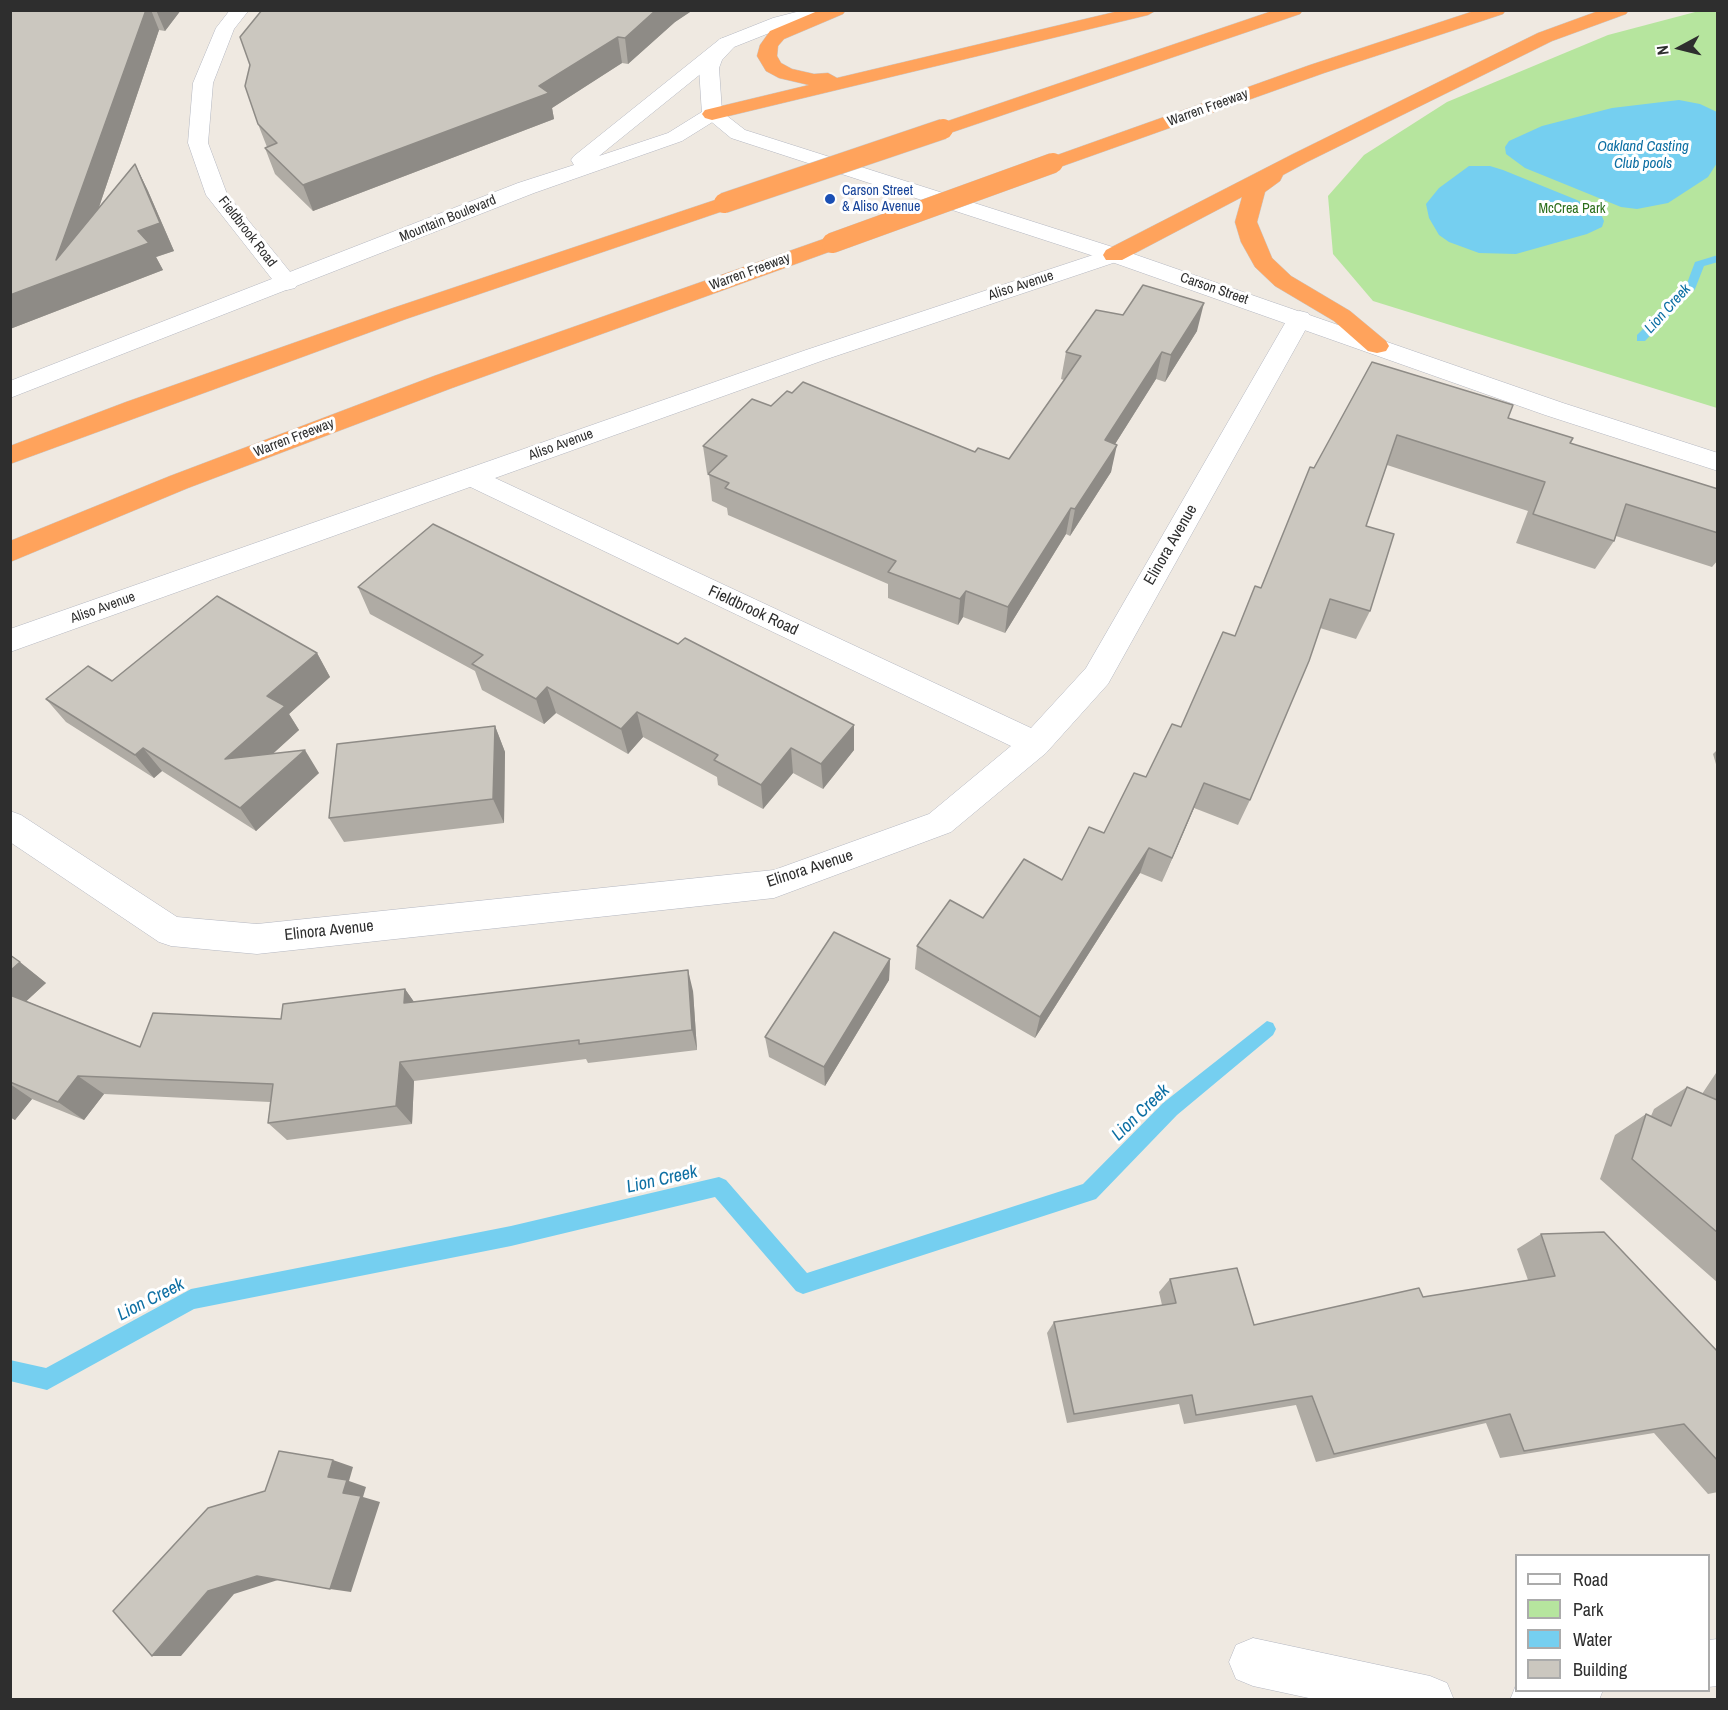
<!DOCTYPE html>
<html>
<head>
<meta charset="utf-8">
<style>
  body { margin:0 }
  #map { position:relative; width:1728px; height:1710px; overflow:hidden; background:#efe9e1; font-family:"Archivo Narrow",sans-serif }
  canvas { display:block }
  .frame { position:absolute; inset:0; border:12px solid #2e2e2e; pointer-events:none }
  .legend { position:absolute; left:1515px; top:1554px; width:195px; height:138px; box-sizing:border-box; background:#fff; border:2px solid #ababab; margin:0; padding:8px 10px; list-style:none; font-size:18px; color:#2e2e2e }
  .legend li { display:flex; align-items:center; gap:12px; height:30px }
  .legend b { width:30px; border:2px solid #ababab }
  .north { position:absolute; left:1650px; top:18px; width:60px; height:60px; -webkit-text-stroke:4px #fff; paint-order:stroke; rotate:263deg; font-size:16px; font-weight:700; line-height:24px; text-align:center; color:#2e2e2e }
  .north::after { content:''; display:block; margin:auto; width:21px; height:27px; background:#2e2e2e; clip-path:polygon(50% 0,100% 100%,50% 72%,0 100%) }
</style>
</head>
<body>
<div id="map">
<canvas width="1728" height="1710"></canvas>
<div class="frame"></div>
<ul class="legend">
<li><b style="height:8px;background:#fff"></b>Road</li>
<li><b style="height:16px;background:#b6e59e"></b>Park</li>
<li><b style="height:16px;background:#75cff0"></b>Water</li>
<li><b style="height:16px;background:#cbc7bf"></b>Building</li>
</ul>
<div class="north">N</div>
</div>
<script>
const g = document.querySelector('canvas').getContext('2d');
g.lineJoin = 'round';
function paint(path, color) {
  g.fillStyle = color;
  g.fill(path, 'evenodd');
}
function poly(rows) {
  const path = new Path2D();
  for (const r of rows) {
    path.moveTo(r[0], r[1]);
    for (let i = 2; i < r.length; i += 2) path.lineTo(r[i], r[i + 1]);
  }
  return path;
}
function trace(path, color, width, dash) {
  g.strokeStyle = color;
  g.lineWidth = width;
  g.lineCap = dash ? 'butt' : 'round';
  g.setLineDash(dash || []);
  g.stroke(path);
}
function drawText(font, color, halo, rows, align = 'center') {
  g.font = font + ' "Archivo Narrow",sans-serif';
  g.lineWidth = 6;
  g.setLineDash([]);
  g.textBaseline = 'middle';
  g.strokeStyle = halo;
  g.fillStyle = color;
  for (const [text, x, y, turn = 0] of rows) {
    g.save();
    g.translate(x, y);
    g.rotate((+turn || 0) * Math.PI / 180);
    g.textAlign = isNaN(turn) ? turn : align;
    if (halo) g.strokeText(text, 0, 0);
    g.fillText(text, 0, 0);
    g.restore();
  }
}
paint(poly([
  [1699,11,1717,11,1717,408,1373,301,1333,254,1328,196,1364,155,1447,102,1608,35]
]), '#b6e59e');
paint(poly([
  [1679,100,1700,104,1717,112,1717,163,1708,177,1668,203,1637,209,1621,207,1525,168,1506,154,1505,147,1509,141,1542,126,1612,108],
  [1469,166,1490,166,1503,170,1577,200,1601,214,1604,221,1602,227,1587,234,1516,254,1479,253,1449,242,1439,235,1429,218,1426,204,1439,188]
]), '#75cff0');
paint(poly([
  [1718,255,1718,262,1704,266,1695,289,1645,341,1637,341,1637,335,1686,286,1695,262,1718,255],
  [1267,1021,1273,1023,1276,1029,1273,1035,1177,1115,1096,1199,803,1294,796,1291,715,1197,511,1246,194,1309,47,1390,10,1381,10,1360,46,1368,191,1289,511,1226,719,1177,726,1180,807,1273,1083,1184,1163,1103,1267,1021]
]), '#75cff0');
const minor = poly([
  [230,10,249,10,234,29,213,83,208,143,227,194,299,283,295,288,287,290,279,288,206,195,188,143,193,83,216,28,230,10],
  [1300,311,1308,313,1312,318,1108,684,1046,753,951,832,774,898,257,954,171,946,159,942,10,842,10,811,21,815,177,917,257,924,774,870,929,814,1011,746,462,483,458,477,462,471,471,468,480,471,1031,728,1086,668,1288,318,1292,313,1300,311],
  [1253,1638,1430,1676,1447,1683,1454,1700,1318,1700,1253,1686,1236,1679,1229,1662,1236,1645,1253,1638],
  [1718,1639,1718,1686,1708,1687,1708,1640,1718,1639],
  [1516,1685,1516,1690,1603,1690,1599,1700,1510,1700,1516,1685]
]);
const tertiary = poly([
  [804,10,837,10,834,14,787,26,734,47,722,60,719,68,722,112,745,130,1122,250,1563,403,1718,453,1718,471,1545,415,1106,260,731,138,702,114,699,68,703,58,720,39,773,18,804,10]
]);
const secondary = poly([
  [727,37,734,39,736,43,734,47,599,156,668,133,705,110,719,110,722,114,719,118,682,141,534,193,10,398,10,381,518,183,574,165,571,160,574,156,720,39,727,37],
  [1114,248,1122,250,1125,255,1122,260,824,360,10,652,10,629,806,350,1114,248]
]);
const motorway = poly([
  [820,10,846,10,843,14,784,39,778,46,777,56,781,63,792,69,814,74,828,73,837,78,1123,10,1157,10,1148,15,712,120,705,118,702,114,705,110,809,85,779,78,766,71,757,56,760,45,770,31,820,10],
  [1275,10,1303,10,1300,14,950,133,936,133,933,129,936,125,1275,10],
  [1477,10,1506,10,1503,14,1324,73,1060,167,1046,167,1043,163,1046,159,1310,65,1477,10],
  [1601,10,1629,10,1626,14,1552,41,1307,162,1283,175,1280,181,1265,192,1257,222,1272,258,1291,276,1350,311,1386,341,1389,346,1386,351,1377,353,1368,351,1334,321,1275,286,1255,267,1241,242,1235,222,1242,197,1122,260,1106,260,1103,255,1106,250,1293,154,1538,33,1601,10],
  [724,197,732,198,735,203,732,208,406,319,10,464,10,446,126,402,390,309,724,197],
  [832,236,840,238,843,243,840,248,452,388,188,488,10,562,10,541,170,476,434,376,832,236]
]);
trace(minor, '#b4b7c1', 1);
trace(tertiary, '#b4b7c1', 1);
trace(secondary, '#b4b7c1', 1);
trace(motorway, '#c9c9c9', 1);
paint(minor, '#fff');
paint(tertiary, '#fff');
paint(secondary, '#fff');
paint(motorway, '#ffa35c');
const motorwayBridge = poly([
  [724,203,943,129],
  [832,243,1053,163]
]);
trace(motorwayBridge, '#c9c9c9', 21, []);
trace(motorwayBridge, '#ffa35c', 20);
paint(poly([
  [10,10,181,10,165,31,159,30,99,207,135,164,148,191,174,251,156,257,163,270,10,329],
  [262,10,693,10,675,22,628,64,622,63,552,108,554,119,313,211,275,174,265,148,267,147,258,124,250,65],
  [1197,331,1165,382,1156,379,1115,444,1111,472,1070,536,1066,534,1005,633,963,617,958,625,888,598,888,584,728,515,727,508,712,501,709,474,707,473,703,446,771,406,1009,459,1064,380,1061,379,1066,352],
  [1372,362,1570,443,1718,489,1718,560,1712,567,1616,536,1614,541,1595,569,1516,543,1528,511,1387,465,1366,526,1370,611,1356,639,1320,628,1250,800,1238,825,1194,808,1162,882,1140,873,1035,1038,915,969,917,946,983,918,1062,880,1104,833,1146,777,1181,727,1235,636,1261,588,1314,468],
  [358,587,854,750,823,789,793,773,763,809,718,785,717,777,643,737,628,754,556,713,544,724,482,690,475,671,370,614],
  [317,653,330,677,289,714,299,730,273,753,319,773,256,831,162,771,154,778,66,722,46,699],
  [495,726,505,752,504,823,344,842,329,818],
  [1718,749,1718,771,1713,754],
  [10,955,46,983,26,1001,140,1047,281,1019,405,989,414,1002,693,991,697,1050,588,1063,586,1059,414,1081,412,1124,287,1140,268,1123,270,1102,104,1094,84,1120,32,1099,15,1120,10,1117],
  [890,959,889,980,825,1086,769,1057,765,1037],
  [1718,1070,1718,1283,1600,1179,1615,1135,1646,1114,1651,1116,1654,1109,1687,1087,1702,1094],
  [1541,1234,1718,1352,1718,1492,1708,1494,1654,1433,1500,1458,1486,1423,1316,1462,1296,1405,1184,1424,1179,1404,1067,1423,1047,1333,1054,1322,1162,1305,1159,1292,1170,1279,1254,1325,1528,1280,1517,1249]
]), '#afaba4');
paint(poly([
  [146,10,151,10,159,30,78,269,138,231,135,164,148,191,174,251,156,257,163,270,10,329,10,295,56,260],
  [156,10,181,10,165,31],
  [656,10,693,10,675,22,628,64,625,38],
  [618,37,622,63,552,108,554,119,313,211,303,185,539,86],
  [1204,303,1197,331,1165,382,1171,355],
  [1162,352,1156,379,1100,468,1105,440],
  [1117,445,1111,472,1070,536,1075,509],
  [1071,508,1066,534,1005,633,1008,607],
  [966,591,963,617,958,625,960,599],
  [317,653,330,677,289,714,299,730,242,782,225,759,267,696],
  [547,687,556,713,544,724,536,699],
  [637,712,643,737,628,754,621,729],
  [854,725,854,750,823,789,821,764],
  [495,726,505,752,504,823,493,799],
  [143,748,162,771,154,778,135,755],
  [791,748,793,773,763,809,761,785],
  [305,750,319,773,256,831,240,808],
  [1204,783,1194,808,1162,882,1172,858],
  [1149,848,1140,873,1035,1038,1040,1017],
  [890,959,889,980,825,1086,824,1067],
  [20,962,46,983,19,1008,10,1002,10,971],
  [688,970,693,991,697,1050,692,1030],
  [405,989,419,1009,404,1003],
  [400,1062,414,1081,412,1124,396,1106],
  [78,1076,104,1094,84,1120,58,1102],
  [10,1084,32,1099,15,1120,10,1117],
  [333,1460,353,1467,349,1481,366,1487,363,1497,380,1502,351,1592,330,1589,343,1493,328,1477],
  [257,1576,281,1579,234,1594,181,1656,152,1656,208,1591]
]), '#8e8b86');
const building = poly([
  [10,10,146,10,56,260,135,164,160,223,138,231,149,243,10,295,10,10],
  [262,10,656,10,625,38,618,37,539,86,549,93,303,185,265,148,277,143,258,124,245,86,250,65,240,37,262,10],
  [1143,285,1204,303,1171,355,1162,352,1105,440,1117,445,1075,509,1071,508,1008,607,966,591,960,599,888,572,896,561,725,488,729,483,708,474,727,456,703,446,752,399,771,406,787,391,792,393,803,382,975,452,978,448,1009,459,1081,356,1066,352,1096,310,1123,315,1143,285],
  [1372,362,1513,405,1508,418,1573,438,1570,443,1718,489,1718,533,1626,504,1614,541,1533,514,1545,482,1397,435,1366,526,1394,534,1370,611,1330,599,1309,661,1250,800,1204,783,1172,858,1149,848,1040,1017,917,946,950,900,983,918,1024,859,1062,880,1089,827,1104,833,1134,773,1146,777,1172,724,1181,727,1223,632,1235,636,1255,586,1261,588,1310,467,1314,468,1372,362],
  [433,524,678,644,685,638,854,725,821,764,791,748,761,785,714,760,718,755,637,712,621,729,547,687,536,699,472,664,483,655,358,587,433,524],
  [217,596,317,653,267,696,285,706,225,759,305,750,240,808,143,748,135,755,46,699,88,666,112,681,217,596],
  [495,726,493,799,329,818,337,744,495,726],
  [834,932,890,959,824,1067,765,1037,834,932],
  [10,955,20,962,10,971,10,955],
  [688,970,692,1030,579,1044,579,1040,400,1062,396,1106,268,1123,273,1084,78,1076,58,1102,10,1082,10,995,140,1047,153,1013,281,1019,283,1004,405,989,404,1003,688,970],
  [1687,1087,1717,1100,1718,1099,1718,1233,1632,1159,1646,1114,1671,1126,1687,1087],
  [1604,1232,1718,1352,1718,1461,1684,1424,1524,1451,1510,1414,1334,1454,1312,1396,1196,1415,1192,1395,1074,1414,1054,1322,1176,1303,1170,1279,1237,1268,1254,1325,1419,1288,1423,1297,1555,1276,1541,1234,1604,1232],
  [279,1451,333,1460,328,1477,347,1480,343,1493,361,1496,330,1589,257,1576,208,1591,152,1656,113,1611,208,1508,265,1491,279,1451]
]);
paint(building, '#cbc7bf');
trace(building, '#8e8b86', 1.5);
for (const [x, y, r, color] of [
  [830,199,6,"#1a4fb4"]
]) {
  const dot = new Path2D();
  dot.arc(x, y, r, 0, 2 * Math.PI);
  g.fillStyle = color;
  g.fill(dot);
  trace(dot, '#fff', 2);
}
drawText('14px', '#2e2e2e', '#fff', [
  ["Warren Freeway",1208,108,-20],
  ["Mountain Boulevard",448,219,-22],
  ["Fieldbrook Road",247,232,52],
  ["Warren Freeway",750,272,-20],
  ["Aliso Avenue",1021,286,-18],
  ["Carson Street",1214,289,19],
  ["Warren Freeway",294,438,-21],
  ["Aliso Avenue",561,445,-20],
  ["Aliso Avenue",103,608,-20]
]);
drawText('14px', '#164399', '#fff', [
  ["Carson Street",842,191],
  ["& Aliso Avenue",842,207]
], 'left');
drawText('14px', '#2c6e1b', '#fff', [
  ["McCrea Park",1572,209]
]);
drawText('italic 15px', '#0d6fa3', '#fff', [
  ["Oakland Casting",1643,147],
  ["Club pools",1643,164],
  ["Lion Creek",1668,309,-48]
]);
drawText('16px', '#2e2e2e', '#fff', [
  ["Elinora Avenue",1171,545,-60],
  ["Fieldbrook Road",753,611,25],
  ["Elinora Avenue",810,869,-18],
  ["Elinora Avenue",329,931,-6]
]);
drawText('italic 18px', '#0d6fa3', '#fff', [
  ["Lion Creek",1141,1113,-44],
  ["Lion Creek",662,1180,-13],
  ["Lion Creek",151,1300,-27]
]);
</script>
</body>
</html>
